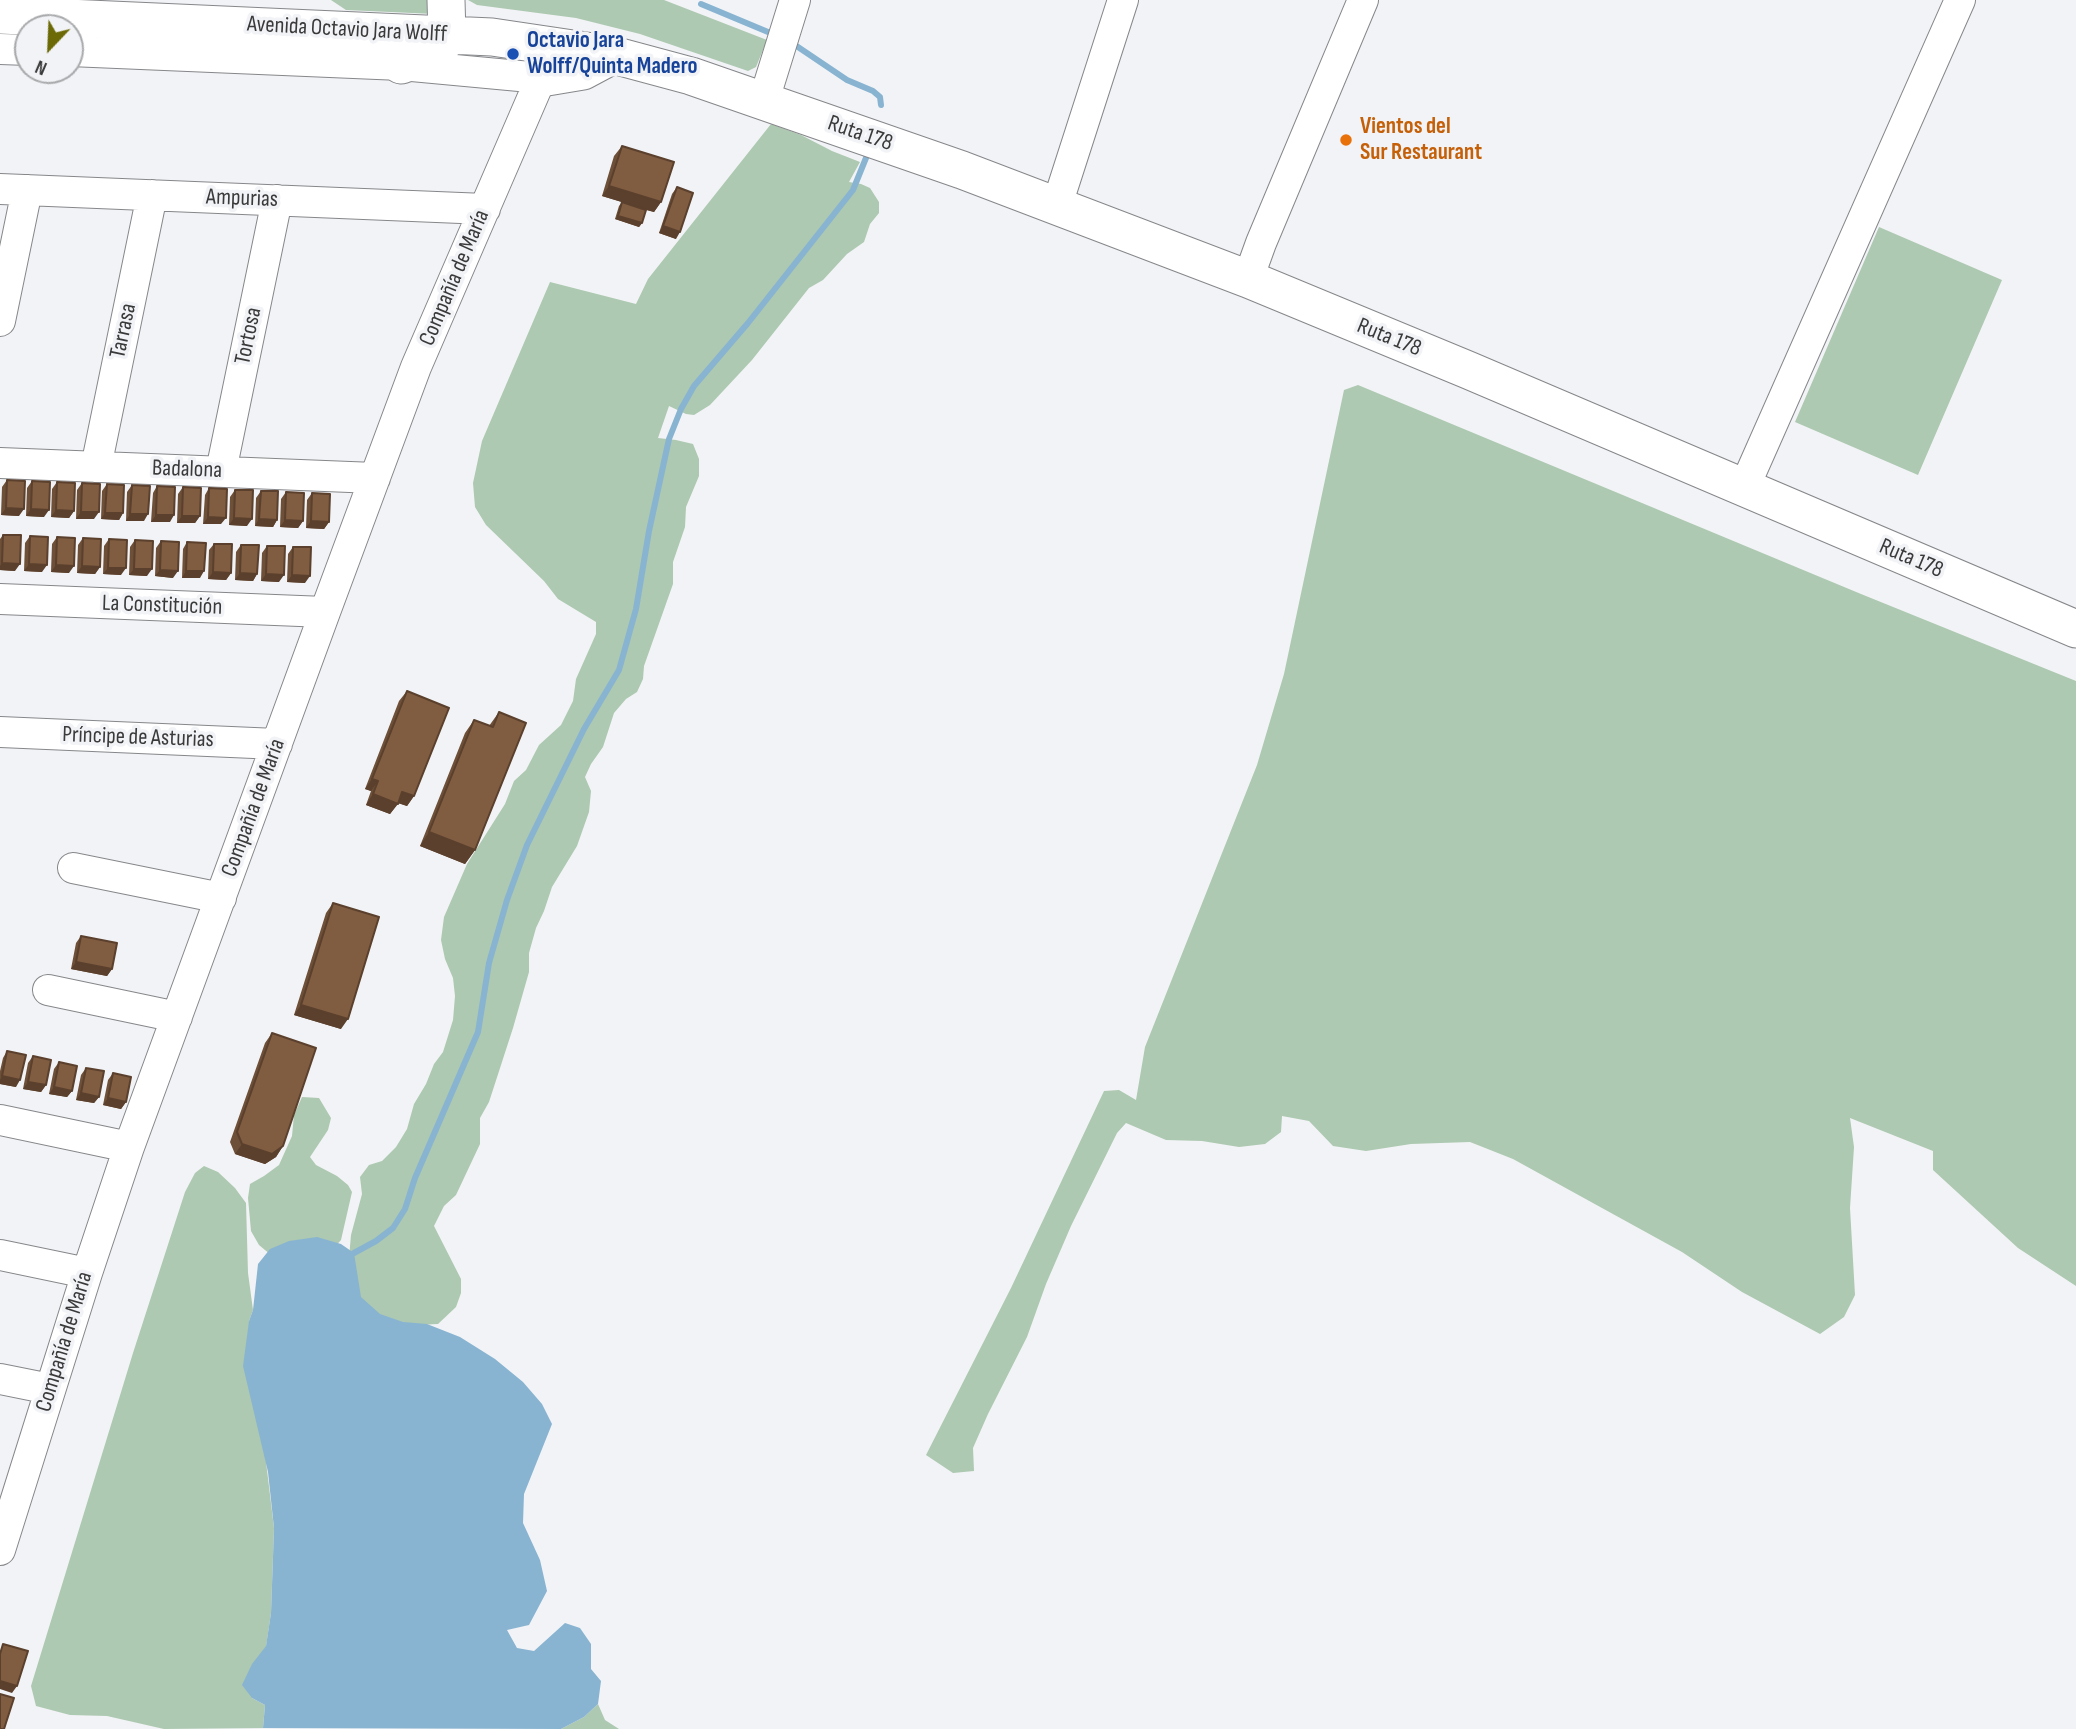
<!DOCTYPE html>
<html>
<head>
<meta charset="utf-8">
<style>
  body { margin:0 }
  #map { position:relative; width:2076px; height:1729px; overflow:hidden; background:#f2f3f6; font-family:"Sofia Sans Condensed",sans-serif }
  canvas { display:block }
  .north { position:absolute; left:14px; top:14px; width:70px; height:70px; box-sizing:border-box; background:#f2f3f6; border:2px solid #a8a9ab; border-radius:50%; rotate:203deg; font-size:19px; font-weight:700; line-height:28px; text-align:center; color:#3a3a3b }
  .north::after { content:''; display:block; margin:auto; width:24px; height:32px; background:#6b6a06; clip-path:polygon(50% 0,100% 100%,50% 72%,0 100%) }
</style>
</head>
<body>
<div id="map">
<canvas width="2076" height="1729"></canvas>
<div class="north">N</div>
</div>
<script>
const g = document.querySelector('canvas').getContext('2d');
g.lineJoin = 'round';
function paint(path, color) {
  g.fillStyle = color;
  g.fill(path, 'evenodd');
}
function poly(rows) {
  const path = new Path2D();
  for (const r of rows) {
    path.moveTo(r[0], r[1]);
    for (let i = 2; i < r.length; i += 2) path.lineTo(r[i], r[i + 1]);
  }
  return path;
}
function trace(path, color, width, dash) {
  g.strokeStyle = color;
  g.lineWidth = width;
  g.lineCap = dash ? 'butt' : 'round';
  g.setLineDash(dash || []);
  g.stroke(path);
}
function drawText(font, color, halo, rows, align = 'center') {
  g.font = font + ' "Sofia Sans Condensed",sans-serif';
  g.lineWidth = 7;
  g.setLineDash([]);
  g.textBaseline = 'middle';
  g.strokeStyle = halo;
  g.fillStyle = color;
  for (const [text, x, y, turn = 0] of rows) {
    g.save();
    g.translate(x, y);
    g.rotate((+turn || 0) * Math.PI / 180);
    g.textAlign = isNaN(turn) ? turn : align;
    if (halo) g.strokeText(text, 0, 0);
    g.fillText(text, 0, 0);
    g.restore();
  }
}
paint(poly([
  [331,0,434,0,434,14,346,10],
  [468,0,664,0,767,40,756,67,748,71,640,34,576,18,477,5],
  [771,124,801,135,832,151,860,162,849,182,861,184,870,188,879,202,879,213,870,224,864,242,847,254,823,280,809,288,752,360,710,405,694,415,686,414,669,406,658,438,676,440,693,444,699,459,699,476,686,507,685,527,673,562,673,584,644,666,643,679,637,692,626,699,614,713,603,747,591,764,585,777,591,791,589,812,577,846,552,887,544,911,536,928,529,953,529,972,513,1028,489,1102,480,1118,480,1144,456,1195,444,1206,434,1226,461,1279,461,1293,456,1307,438,1324,397,1326,357,1319,349,1258,351,1235,362,1194,360,1177,369,1165,382,1161,396,1147,407,1129,414,1104,426,1084,434,1064,443,1052,453,1020,455,996,453,978,445,959,441,940,444,917,467,864,505,804,514,781,526,770,539,745,561,725,573,701,576,679,596,634,596,622,558,599,544,581,486,525,475,507,473,483,482,441,550,282,636,304,648,279],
  [1879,227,2002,280,1918,475,1795,422],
  [1358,385,1861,594,2076,681,2076,1286,2018,1248,1933,1170,1933,1151,1850,1118,1854,1147,1850,1208,1855,1295,1844,1317,1820,1334,1742,1292,1682,1252,1602,1208,1513,1159,1470,1142,1411,1144,1366,1151,1333,1146,1309,1121,1282,1116,1281,1132,1265,1144,1239,1147,1202,1141,1166,1140,1126,1123,1117,1133,1071,1226,1046,1284,1027,1337,988,1414,973,1448,974,1471,953,1473,926,1455,1011,1288,1104,1091,1119,1090,1136,1100,1145,1047,1257,765,1284,674,1344,390],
  [302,1097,319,1098,331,1118,328,1130,310,1157,316,1165,337,1176,348,1185,352,1192,341,1240,326,1257,271,1255,259,1245,251,1231,248,1198,250,1184,264,1176,279,1165,292,1136,294,1115],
  [204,1166,218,1172,235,1188,246,1203,248,1273,253,1310,249,1321,274,1528,271,1613,266,1647,256,1660,252,1698,265,1705,263,1728,164,1729,107,1716,70,1715,36,1706,31,1686,133,1353,185,1192,195,1173],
  [598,1704,605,1720,619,1729,561,1729,584,1717]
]), '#adc9b1');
paint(poly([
  [317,1237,341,1244,354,1253,361,1297,380,1314,403,1322,427,1324,460,1337,495,1359,523,1382,542,1404,552,1424,524,1494,523,1523,540,1560,547,1591,529,1625,507,1630,517,1648,534,1651,565,1623,580,1628,591,1644,591,1669,601,1681,598,1704,584,1717,561,1729,263,1728,265,1705,252,1698,242,1685,252,1664,266,1646,271,1613,274,1528,268,1472,243,1366,249,1321,253,1310,258,1264,270,1249,289,1241]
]), '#88b4d1');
trace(poly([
  [701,4,768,32],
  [795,45,847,80,873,91,880,97,881,105],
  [354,1253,376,1241,393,1228,405,1209,415,1178,478,1032,489,963,507,900,527,845,584,729,619,670,636,609,649,531,669,439,681,409,694,386,748,323,853,190,868,153]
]), '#88b4d1', 6);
const minor = poly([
  [0,49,28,50],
  [764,100,795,0],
  [0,189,485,209],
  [1057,205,1123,0],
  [1248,279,1261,243,1363,0],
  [0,321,27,190],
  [0,463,375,478],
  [96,467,152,195],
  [221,471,277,200],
  [1744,488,1960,0],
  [0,599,325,612],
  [0,732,277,744],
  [73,868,221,898],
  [48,990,177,1017],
  [0,1120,129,1147],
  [0,1255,87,1273],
  [0,1379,50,1389],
  [0,1550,87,1273,129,1147,325,612,416,367,541,78,401,65,70,51]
]);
const major = poly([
  [0,15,492,37,613,55,691,76,962,170,1248,279,1468,370,2076,629],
  [401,65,432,54,442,45,447,35,446,0],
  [541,78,583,71,613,55]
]);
trace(minor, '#86878a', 32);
trace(major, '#86878a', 39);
trace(minor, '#fff', 30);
trace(major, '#fff', 37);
paint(poly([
  [622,146,661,202,654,212,646,210,642,223,639,227,615,219,619,206,622,202,602,196,614,156],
  [677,187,676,239,659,233,672,194],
  [7,480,19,516,1,515,2,487],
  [32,481,44,517,26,516,27,488],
  [57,482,74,511,69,518,51,517,52,489],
  [82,483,94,519,76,519,77,490],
  [107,484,123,513,119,520,101,519,102,491],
  [132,485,144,521,126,521,127,492],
  [157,486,170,522,151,522,153,493],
  [183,487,200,516,195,523,177,523,178,494],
  [209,488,221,524,203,524,205,495],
  [235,490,247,526,229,525,230,497],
  [261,491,277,520,273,527,255,526,256,498],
  [286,492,303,521,298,528,280,527,281,499],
  [312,493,329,522,324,529,306,528,307,500],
  [3,535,15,571,0,570,0,539],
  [30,536,42,572,24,571,25,543],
  [57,537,69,573,51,572,52,544],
  [83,538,100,567,95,574,77,573,78,545],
  [109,539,121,575,103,574,104,546],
  [135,540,147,576,129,575,130,547],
  [161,541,173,578,155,576,156,548],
  [187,542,200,578,182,578,183,549],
  [214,544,231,573,226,580,208,579,209,550],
  [241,545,257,574,253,581,235,580,236,552],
  [267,546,279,582,261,581,262,553],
  [293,547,305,583,287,582,288,554],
  [407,691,414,796,407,806,398,803,390,814,366,805,371,791,365,789,399,701],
  [499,712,475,850,465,864,420,846,465,733,474,720,489,726],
  [333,903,341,1029,294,1015,326,913],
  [81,936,112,969,107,976,71,969,76,943],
  [272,1033,283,1146,276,1157,265,1164,235,1154,230,1142,265,1043],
  [7,1051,16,1087,0,1084,0,1071,3,1058],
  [33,1056,46,1085,41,1092,23,1089,28,1063],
  [59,1062,72,1091,67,1097,49,1094,54,1069],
  [86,1068,99,1097,94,1103,76,1100,81,1075],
  [113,1073,126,1102,121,1109,103,1105,108,1080]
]), '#6e4f37');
paint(poly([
  [609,186,661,202,654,212,602,196],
  [618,216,642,223,639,227,615,219],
  [663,226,680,232,676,239,659,233],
  [6,508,24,509,19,516,1,515],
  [31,509,49,510,44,517,26,516],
  [56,510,74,511,69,518,51,517],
  [81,512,99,512,94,519,76,519],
  [105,513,123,513,119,520,101,519],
  [130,514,148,514,144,521,126,521],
  [156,515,174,515,170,522,151,522],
  [182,516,200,516,195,523,177,523],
  [208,517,226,518,221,524,203,524],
  [234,518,252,519,247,526,229,525],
  [259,519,277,520,273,527,255,526],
  [285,520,303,521,298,528,280,527],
  [311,521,329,522,324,529,306,528],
  [2,563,20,564,15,571,0,570,0,566],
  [29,564,47,565,42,572,24,571],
  [56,565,74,566,69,573,51,572],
  [82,566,100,567,95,574,77,573],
  [108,568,126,568,121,575,103,574],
  [134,569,152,569,147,576,129,575],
  [160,570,178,571,173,578,155,576],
  [186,571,204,571,200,578,182,578],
  [213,572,231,573,226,580,208,579],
  [240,573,257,574,253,581,235,580],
  [266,574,284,575,279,582,261,581],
  [292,575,310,576,305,583,287,582],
  [372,779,378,781,371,791,365,789],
  [402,792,414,796,407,806,395,802],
  [373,794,398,804,390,814,366,805],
  [429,832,475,850,465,864,420,846],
  [76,962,112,969,107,976,71,969],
  [301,1005,348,1019,341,1029,294,1015],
  [2,1076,20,1080,16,1087,0,1084,0,1080],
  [28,1082,46,1085,41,1092,23,1089],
  [54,1087,72,1091,67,1097,49,1094],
  [81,1093,99,1097,94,1103,76,1100],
  [108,1098,126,1102,121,1109,103,1105],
  [242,1144,283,1146,276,1157,265,1164,235,1154],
  [0,1681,17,1686,12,1693,0,1689]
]), '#5a402d');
const building = poly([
  [622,146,674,162,661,202,609,186,622,146],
  [677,187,693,193,680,232,663,226,677,187],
  [622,202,646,210,642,223,618,216,622,202],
  [7,480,25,481,24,509,6,508,7,480],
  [32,481,50,482,49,510,31,509,32,481],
  [57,482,75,483,74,511,56,510,57,482],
  [82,483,100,484,99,512,81,512,82,483],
  [107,484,124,485,123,513,105,513,107,484],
  [132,485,150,486,148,514,130,514,132,485],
  [157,486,175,487,174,515,156,515,157,486],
  [183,487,201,488,200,516,182,516,183,487],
  [209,488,227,489,226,518,208,517,209,488],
  [235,490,253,490,252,519,234,518,235,490],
  [261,491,278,491,277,520,259,519,261,491],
  [286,492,304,493,303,521,285,520,286,492],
  [312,493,330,494,329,522,311,521,312,493],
  [3,535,21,535,20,564,2,563,3,535],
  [30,536,48,537,47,565,29,564,30,536],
  [57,537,75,538,74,566,56,565,57,537],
  [83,538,101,539,100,567,82,566,83,538],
  [109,539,127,540,126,568,108,568,109,539],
  [135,540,153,541,152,569,134,569,135,540],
  [161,541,179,542,178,571,160,570,161,541],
  [187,542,206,543,204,571,186,571,187,542],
  [214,544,232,544,231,573,213,572,214,544],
  [241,545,259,545,257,574,240,573,241,545],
  [267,546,285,546,284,575,266,574,267,546],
  [293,547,311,547,310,576,292,575,293,547],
  [407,691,449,708,414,796,402,792,398,804,373,794,378,781,372,779,407,691],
  [499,712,526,723,475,850,429,832,474,720,493,727,499,712],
  [333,903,379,917,348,1019,301,1005,333,903],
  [81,936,117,943,112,969,76,962,81,936],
  [272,1033,316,1048,283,1146,272,1154,242,1144,237,1132,272,1033],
  [7,1051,26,1055,20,1080,2,1076,7,1051],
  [33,1056,51,1060,46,1085,28,1082,33,1056],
  [59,1062,77,1066,72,1091,54,1087,59,1062],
  [86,1068,104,1071,99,1097,81,1093,86,1068],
  [113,1073,131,1077,126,1102,108,1098,113,1073],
  [3,1644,28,1651,17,1686,0,1681,0,1654,3,1644],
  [0,1694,14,1698,4,1729,0,1729,0,1694]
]);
paint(building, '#805c40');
trace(building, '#5a402d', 2);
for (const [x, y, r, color] of [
  [513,54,7,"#1a4fb4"],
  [1346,140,7,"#e8710a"]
]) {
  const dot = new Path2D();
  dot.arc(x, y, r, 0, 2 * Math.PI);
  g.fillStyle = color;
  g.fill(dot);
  trace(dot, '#f2f3f6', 2.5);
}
drawText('23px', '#3a3a3b', '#f2f3f6', [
  ["Avenida Octavio Jara Wolff",347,30,3],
  ["Ruta 178",860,134,19],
  ["Ampurias",242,199,2],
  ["Compañía de María",455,278,-67],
  ["Tarrasa",124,331,-78],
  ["Tortosa",249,336,-78],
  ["Ruta 178",1389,338,22],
  ["Badalona",187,470,2],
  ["Ruta 178",1911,559,23],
  ["La Constitución",162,606,2],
  ["Príncipe de Asturias",138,738,2],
  ["Compañía de María",254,808,-70],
  ["Compañía de María",65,1342,-73]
]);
drawText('bold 23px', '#164399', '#f2f3f6', [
  ["Octavio Jara",527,41],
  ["Wolff/Quinta Madero",527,67]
], 'left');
drawText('bold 23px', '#c56008', '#f2f3f6', [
  ["Vientos del",1360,127],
  ["Sur Restaurant",1360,153]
], 'left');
</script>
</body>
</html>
